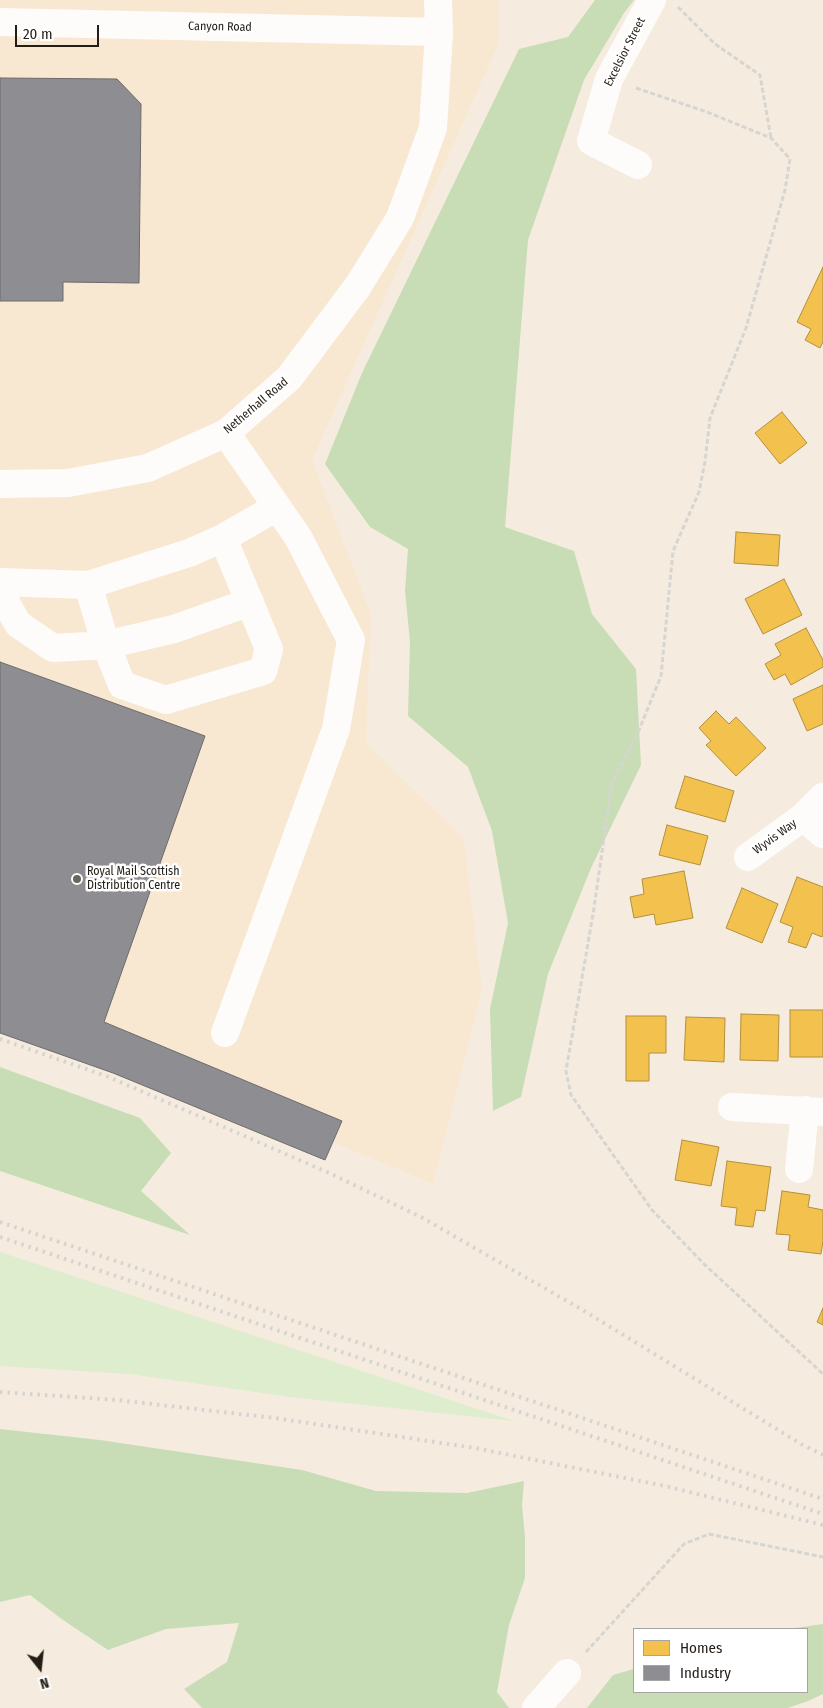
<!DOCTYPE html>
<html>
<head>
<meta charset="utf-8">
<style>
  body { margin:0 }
  #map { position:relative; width:823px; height:1708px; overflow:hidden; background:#f5ecdf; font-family:"Fira Sans Condensed",sans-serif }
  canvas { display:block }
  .legend { position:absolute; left:633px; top:1628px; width:175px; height:65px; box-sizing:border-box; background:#fff; border:1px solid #a7a5a1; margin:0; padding:6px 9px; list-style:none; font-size:15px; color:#231d15 }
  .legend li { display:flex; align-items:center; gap:10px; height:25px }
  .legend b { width:25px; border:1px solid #a7a5a1 }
  .north { position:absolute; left:15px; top:1643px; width:50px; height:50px; -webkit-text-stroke:4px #fff; paint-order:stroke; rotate:164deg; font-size:14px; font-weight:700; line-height:20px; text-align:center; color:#231d15 }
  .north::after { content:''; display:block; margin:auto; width:18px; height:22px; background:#231d15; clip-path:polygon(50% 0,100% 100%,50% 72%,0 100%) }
  .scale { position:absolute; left:15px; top:25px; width:84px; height:22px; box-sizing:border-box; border:2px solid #231d15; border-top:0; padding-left:6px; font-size:15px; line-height:18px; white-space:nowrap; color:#231d15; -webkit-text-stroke:4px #fff; paint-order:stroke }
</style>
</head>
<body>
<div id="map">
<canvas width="823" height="1708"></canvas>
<ul class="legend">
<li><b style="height:14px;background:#f2c14e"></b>Homes</li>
<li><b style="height:14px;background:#8d8d92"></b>Industry</li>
</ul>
<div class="north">N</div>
<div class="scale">20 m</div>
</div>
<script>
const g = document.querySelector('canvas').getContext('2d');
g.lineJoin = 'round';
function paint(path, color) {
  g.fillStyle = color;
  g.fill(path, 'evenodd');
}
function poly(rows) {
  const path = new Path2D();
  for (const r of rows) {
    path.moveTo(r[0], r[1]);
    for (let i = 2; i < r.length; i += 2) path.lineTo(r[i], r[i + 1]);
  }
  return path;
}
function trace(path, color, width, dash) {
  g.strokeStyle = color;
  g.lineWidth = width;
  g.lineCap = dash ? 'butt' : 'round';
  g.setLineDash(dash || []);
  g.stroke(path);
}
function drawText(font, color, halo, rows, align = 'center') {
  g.font = font + ' "Fira Sans Condensed",sans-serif';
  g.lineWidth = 5;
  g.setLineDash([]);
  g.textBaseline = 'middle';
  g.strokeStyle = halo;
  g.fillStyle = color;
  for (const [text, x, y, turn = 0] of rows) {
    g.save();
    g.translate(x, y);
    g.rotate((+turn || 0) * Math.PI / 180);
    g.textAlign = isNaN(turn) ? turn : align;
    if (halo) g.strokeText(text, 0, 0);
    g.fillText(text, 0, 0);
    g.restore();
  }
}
paint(poly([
  [0,0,498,0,498,45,312,460,371,614,366,743,464,839,482,990,433,1184,113,1051,0,1015]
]), '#f8e8d2');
paint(poly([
  [0,1252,514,1421,290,1397,130,1374,0,1366]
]), '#ddedcd');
paint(poly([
  [595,0,634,0,624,13,584,80,528,240,505,527,574,551,592,614,636,669,641,765,591,868,548,974,521,1097,493,1111,490,1009,508,923,492,831,468,767,408,716,410,642,405,591,408,549,370,527,325,464,362,373,519,49,568,37],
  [0,1067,140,1118,171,1153,141,1191,190,1235,0,1171],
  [0,1429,100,1440,302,1470,376,1491,467,1493,524,1481,522,1505,525,1537,525,1578,509,1625,497,1692,509,1708,202,1708,184,1689,227,1662,239,1623,166,1629,108,1650,63,1620,30,1595,0,1602],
  [823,1624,823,1694,808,1701,788,1708,587,1708,613,1675,634,1669,634,1692,807,1692,807,1629,788,1629]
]), '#c8ddb6');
const homes = poly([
  [823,267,823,342,820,348,805,340,811,329,797,322,823,267],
  [782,412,807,443,780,464,755,433,782,412],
  [736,532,780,535,778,566,734,563,736,532],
  [784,579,802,615,763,634,745,599,784,579],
  [806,628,823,660,823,667,791,685,785,674,774,680,765,664,781,655,775,644,806,628],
  [823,685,823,724,807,731,793,699,823,685],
  [716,711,729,724,736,717,766,748,736,776,706,745,711,741,699,728,716,711],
  [685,776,734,791,725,822,675,808,685,776],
  [667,825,708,836,700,865,659,855,667,825],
  [684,871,693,918,656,925,654,914,634,918,630,897,644,894,642,879,684,871],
  [797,877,823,887,823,935,822,937,812,933,806,948,788,942,793,927,780,922,797,877],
  [742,888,778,904,762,943,726,928,742,888],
  [790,1010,823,1010,823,1057,790,1057,790,1010],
  [741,1014,779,1015,778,1061,740,1060,741,1014],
  [626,1016,666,1016,666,1053,649,1053,649,1081,626,1081,626,1016],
  [686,1017,725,1018,724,1062,684,1060,686,1017],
  [682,1140,719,1147,711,1186,675,1180,682,1140],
  [727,1161,771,1167,765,1211,756,1210,753,1227,735,1225,737,1208,721,1206,727,1161],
  [782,1191,810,1195,808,1207,823,1210,823,1241,821,1254,788,1250,790,1235,776,1234,782,1191],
  [823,1308,823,1325,817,1322,823,1308]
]);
paint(homes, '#f2c14e');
trace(homes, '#b4903d', 1);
const industry = poly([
  [0,78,117,79,141,104,139,283,63,282,63,301,0,301,0,78],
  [0,662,205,736,104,1022,342,1121,325,1160,113,1073,0,1033,0,662]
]);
paint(industry, '#8d8d92');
trace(industry, '#6d6b6c', 1);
trace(poly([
  [678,7,715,44,760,75,771,138],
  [636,88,707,112,771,138,790,159,785,190,746,328,710,418,705,462,699,492,673,551,661,676,637,735,612,782,594,908,566,1071,571,1095,652,1210,704,1264,823,1374],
  [586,1652,684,1544,709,1534,823,1557]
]), '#d7d5d1', 3, [5, 2.5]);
trace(poly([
  [0,22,439,32],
  [638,165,591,141,609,79,652,0],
  [0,484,68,483,148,468,226,433,289,378,358,286,400,218,433,128,439,32,438,0],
  [0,582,88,585,189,553,223,538,277,507],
  [88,585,106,645,174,629,250,602],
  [0,592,18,624,53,648,106,645,122,685,166,700,263,671,269,649,223,538],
  [803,817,823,834],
  [748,857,803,817,823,797],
  [225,1033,336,729,351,640,298,537,226,433],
  [732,1107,823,1112],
  [799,1169,805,1110],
  [536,1708,567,1673]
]), '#fefcfa', 28);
trace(poly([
  [0,1039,109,1077,327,1172,421,1217,586,1312,801,1444,823,1455],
  [0,1222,823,1499],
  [0,1237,823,1514],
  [0,1392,117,1400,275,1418,475,1448,665,1486,823,1525]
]), '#d6d3d0', 4, [2.5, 5]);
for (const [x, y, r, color] of [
  [77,879,5,"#6c655c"]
]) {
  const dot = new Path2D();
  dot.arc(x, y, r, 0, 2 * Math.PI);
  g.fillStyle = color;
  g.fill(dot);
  trace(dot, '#fff', 2);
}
drawText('12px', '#231d15', '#fff', [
  ["Canyon Road",220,27,1],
  ["Excelsior Street",625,52,-63],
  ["Netherhall Road",256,406,-40],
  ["Wyvis Way",775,837,-36]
]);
drawText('12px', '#231d15', '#fff', [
  ["Royal Mail Scottish",87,872],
  ["Distribution Centre",87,886]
], 'left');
</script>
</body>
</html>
